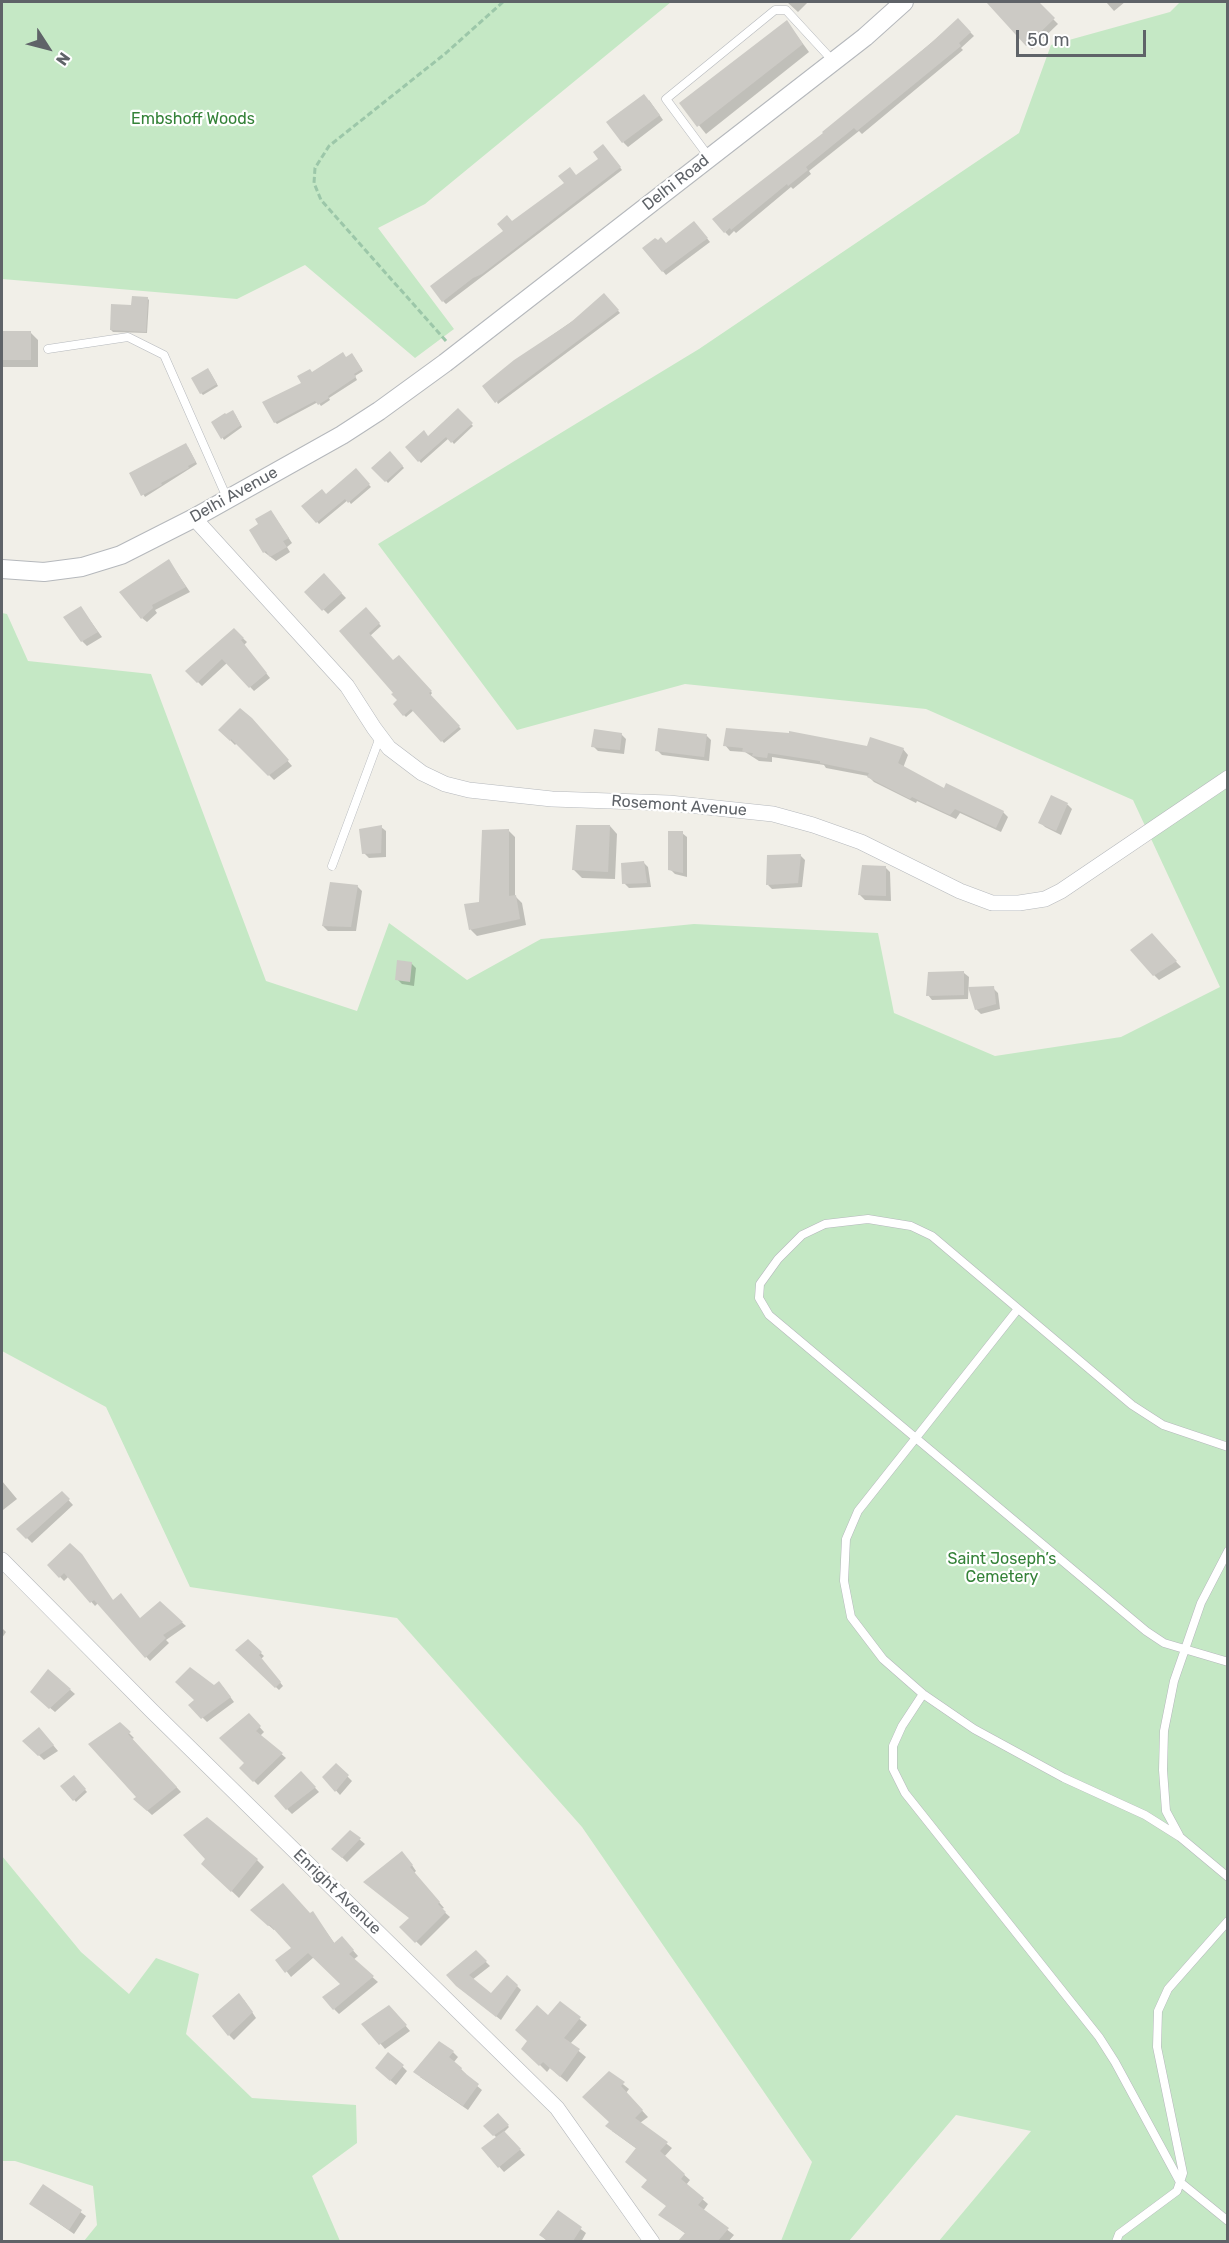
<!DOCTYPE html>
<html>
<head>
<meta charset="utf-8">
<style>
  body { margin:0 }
  #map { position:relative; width:1229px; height:2243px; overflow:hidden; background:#f1efe8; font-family:Rubik,sans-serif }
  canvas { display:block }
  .frame { position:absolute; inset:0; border:3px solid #5f6368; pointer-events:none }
  .north { position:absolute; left:18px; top:18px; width:60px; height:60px; -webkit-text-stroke:4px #fff; paint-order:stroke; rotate:126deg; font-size:16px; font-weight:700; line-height:24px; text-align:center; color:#5f6368 }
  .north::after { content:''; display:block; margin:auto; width:21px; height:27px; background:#5f6368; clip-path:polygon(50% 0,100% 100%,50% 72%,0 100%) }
  .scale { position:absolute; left:1016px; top:30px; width:130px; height:27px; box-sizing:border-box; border:3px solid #5f6368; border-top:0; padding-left:8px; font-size:18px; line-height:21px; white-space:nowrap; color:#5f6368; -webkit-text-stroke:4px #fff; paint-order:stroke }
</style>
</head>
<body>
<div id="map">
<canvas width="1229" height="2243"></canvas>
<div class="frame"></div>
<div class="north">N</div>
<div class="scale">50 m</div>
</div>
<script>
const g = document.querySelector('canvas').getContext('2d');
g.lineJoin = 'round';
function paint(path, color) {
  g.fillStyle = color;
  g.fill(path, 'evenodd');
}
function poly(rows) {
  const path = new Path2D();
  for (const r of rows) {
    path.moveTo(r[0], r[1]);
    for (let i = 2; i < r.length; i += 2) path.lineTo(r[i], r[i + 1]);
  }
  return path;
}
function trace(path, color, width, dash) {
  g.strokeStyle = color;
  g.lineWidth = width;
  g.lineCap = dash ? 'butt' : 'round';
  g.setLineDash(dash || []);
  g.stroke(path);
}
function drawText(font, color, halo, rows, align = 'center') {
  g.font = font + ' Rubik,sans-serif';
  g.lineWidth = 4.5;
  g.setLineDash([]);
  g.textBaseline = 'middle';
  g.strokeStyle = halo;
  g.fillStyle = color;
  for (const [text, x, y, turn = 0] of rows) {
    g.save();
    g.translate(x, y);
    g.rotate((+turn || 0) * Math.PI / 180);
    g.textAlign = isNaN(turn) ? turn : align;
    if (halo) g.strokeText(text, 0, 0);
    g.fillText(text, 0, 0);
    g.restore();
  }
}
paint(poly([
  [2,2,671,2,425,204,378,228,454,329,415,358,305,265,237,299,2,279],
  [1180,2,1227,2,1227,2241,939,2241,1031,2131,956,2115,849,2241,781,2241,812,2162,582,1827,397,1618,190,1587,106,1407,2,1351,2,613,7,614,28,661,151,674,266,981,357,1011,389,923,467,980,541,939,694,924,878,933,894,1013,995,1056,1121,1037,1220,987,1133,800,926,709,685,684,517,730,378,544,699,349,1019,133,1051,45,1170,12],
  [2,1856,81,1952,129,1994,156,1958,199,1974,186,2034,252,2098,356,2105,357,2143,312,2176,340,2241,84,2241,97,2225,93,2186,15,2161,2,2161]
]), '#c5e8c5');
paint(poly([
  [787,2,808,2,798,12],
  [988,2,1036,2,1058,24,1032,49],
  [1106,2,1125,2,1114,11],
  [958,20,974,36,961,48,963,50,862,134,859,131,809,171,811,174,793,189,791,187,736,233,734,231,729,236,725,232,825,133],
  [787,22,809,52,706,134,681,103],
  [649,100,663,120,628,147,623,142],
  [605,148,622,170,446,304,443,301,432,287,505,232,512,223,600,159],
  [697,226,710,242,666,275,644,248,666,245],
  [604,295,620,313,498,404,497,402,514,362,581,315],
  [147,298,149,300,147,333,113,332,111,330,133,307],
  [2,333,31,333,38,340,38,367,2,367],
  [354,357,363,371,355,376,357,380,329,398,330,400,321,406,318,402,277,424,275,422,304,384,346,358],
  [210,372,218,386,203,395,201,393],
  [458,410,473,426,454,444,449,438,421,463,407,447,428,438],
  [235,414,242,427,224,440,213,422],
  [188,447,197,464,145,497,131,473],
  [390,453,404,468,388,483,374,468],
  [355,470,371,487,351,504,348,500,319,524,304,507,326,496],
  [271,511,292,543,287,547,290,552,276,561,264,552,260,525],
  [169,561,190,592,155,610,157,613,147,622,142,618],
  [324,575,346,598,328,614,306,592],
  [81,608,102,637,87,646,82,641],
  [366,609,381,626,370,636,393,662,401,658,432,693,430,696,461,729,444,743,414,710,406,717,404,715,395,693,341,632],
  [234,630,247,642,244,645,270,678,254,691,227,663,202,686,187,671],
  [257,725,292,766,274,780,237,743,235,745,220,730],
  [621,734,626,739,624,754,598,751,593,746],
  [706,735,711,740,709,761,662,755,657,750],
  [725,745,903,749,908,755,903,768,944,790,1003,812,1008,817,1001,832,960,813,956,819,917,801,916,803,874,782,868,776,826,768,824,765,772,757,772,762,759,761,745,752,730,751],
  [1051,797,1068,805,1072,809,1061,835,1045,827,1040,822],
  [610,826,617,834,615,879,582,878,574,870],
  [381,827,386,831,386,857,369,858,364,853],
  [508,830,515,837,515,896,522,903,526,925,477,936,471,930,466,905,481,903],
  [682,833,687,837,687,877,675,874,670,869],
  [800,855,805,860,802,887,772,889,768,885],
  [643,862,648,867,651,887,629,888,624,883],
  [885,867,890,872,891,901,865,900,860,895],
  [357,886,362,891,356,931,328,931,323,926],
  [1151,935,1181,967,1159,980,1154,975],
  [411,963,416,968,414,986,402,984,397,979],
  [964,973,969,977,968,999,932,1000,928,995],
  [993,988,998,993,1000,1009,981,1014,976,1009],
  [2,1481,17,1499,3,1510,2,1508],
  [62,1493,73,1505,32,1543,18,1529],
  [70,1545,114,1602,141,1619,160,1603,186,1626,166,1640,169,1643,150,1661,98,1603,95,1606,69,1576,64,1581,49,1565],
  [2,1628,6,1632,2,1638],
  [248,1641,264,1656,261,1659,283,1686,279,1690,237,1650],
  [49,1671,75,1694,55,1712,37,1697],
  [223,1687,234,1702,207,1722,190,1705],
  [249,1715,264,1732,260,1736,286,1758,258,1785,241,1768,246,1763],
  [120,1724,134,1738,132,1739,181,1792,152,1815,140,1804],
  [44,1734,58,1751,44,1760,24,1741],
  [336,1765,352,1781,340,1795,324,1777],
  [301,1773,319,1792,292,1814,287,1809],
  [74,1777,87,1792,76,1802,63,1786],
  [351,1832,365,1844,347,1862,333,1849],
  [407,1858,416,1871,414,1873,444,1908,441,1909,450,1917,421,1946,401,1927,411,1919],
  [207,1859,257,1860,264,1867,239,1898,203,1864],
  [313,1913,335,1944,342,1938,358,1956,353,1960,378,1982,339,2014,334,2009,342,1984,314,1957,291,1977,278,1960,294,1948,275,1929,274,1930,257,1915,310,1915],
  [476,1952,490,1966,472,1980,491,1996,517,1986,521,1990,501,2020,462,1990],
  [244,2000,256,2018,234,2040,229,2035],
  [560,2003,587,2025,570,2044,586,2057,567,2082,550,2068,547,2072,523,2048],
  [394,2012,410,2031,385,2049,364,2024],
  [453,2052,458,2057,454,2062,466,2074,465,2076,482,2090,468,2110,420,2077],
  [402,2066,407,2071,396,2085,382,2073],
  [609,2073,629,2089,626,2093,648,2117,640,2123,672,2148,664,2157,690,2180,686,2185,708,2204,703,2211,734,2235,728,2242,680,2242,686,2234,660,2215,667,2207,649,2181,637,2149,612,2131],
  [498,2115,509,2127,504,2132,525,2155,504,2172,483,2149,497,2138,485,2126],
  [43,2186,86,2216,74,2234,31,2204],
  [558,2212,586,2233,581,2242,548,2242,541,2235]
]), '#0003');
paint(poly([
  [986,2,1039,2,1055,18,1026,46],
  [958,18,971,32,959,43,961,46,857,131,854,128,806,167,808,170,788,186,787,184,731,230,730,228,724,233,712,219,823,133,822,132,931,43],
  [787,20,803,44,697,127,679,103],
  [644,94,660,115,622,143,606,122],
  [603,144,621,167,482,274,473,278,442,302,430,286,503,231,497,224,507,215,512,221,564,183,558,176,570,167,576,175,598,159,593,152],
  [694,221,708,238,662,272,642,248,655,238,658,240,661,237,666,243],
  [604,293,619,310,495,403,482,386,514,360,570,323],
  [132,296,148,297,146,332,110,330,111,304,131,305],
  [2,331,31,331,31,360,2,360],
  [343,352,346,357,352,353,362,369,354,374,356,377,328,396,329,398,318,405,315,401,274,423,262,402,301,383,297,376,310,369,312,372],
  [208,368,217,384,200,394,191,378],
  [458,408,473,423,451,443,446,437,418,462,405,447,424,430,428,436],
  [233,410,241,425,221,439,211,422,225,413,226,414],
  [186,443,196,462,188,466,189,468,161,483,162,485,141,496,129,473],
  [390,451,403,466,385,482,371,468],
  [356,468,370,484,348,503,345,499,316,523,301,506,322,489,326,494],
  [271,510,289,538,283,541,287,547,270,557,266,551,263,553,249,530,258,524,255,519],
  [169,559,186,587,152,605,153,608,141,619,119,592],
  [324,573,342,593,322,611,304,592],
  [81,606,98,632,81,642,63,617],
  [366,607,380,623,369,633,393,660,399,655,432,691,429,693,460,726,441,742,411,709,403,716,393,704,397,700,391,694,393,693,339,631],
  [234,628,244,638,241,640,267,673,249,688,222,659,197,683,185,671],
  [240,708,252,718,289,760,268,776,231,739,230,741,218,730],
  [658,728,707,734,704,757,655,751],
  [726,728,789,733,789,731,867,746,870,737,904,748,898,763,944,788,946,783,1004,811,996,828,955,809,950,815,912,797,910,799,867,777,869,773,820,763,820,761,768,753,767,758,752,756,753,753,742,752,743,748,723,746],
  [594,729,622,733,620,750,591,747],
  [1051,795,1068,803,1056,831,1038,823],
  [382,825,381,853,362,854,359,829],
  [576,825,610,825,608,872,572,870],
  [509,829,509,896,516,895,520,919,469,930,464,904,479,902,482,830],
  [668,831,683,831,683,873,668,870],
  [801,854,798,883,766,885,767,855],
  [644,861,647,883,622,884,621,863],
  [862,865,886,866,886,896,858,895],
  [330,882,358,885,351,927,322,926],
  [1152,933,1177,961,1153,976,1130,950],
  [397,960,412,962,410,982,395,980],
  [964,971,964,995,926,996,928,972],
  [994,986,996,1004,975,1010,968,987],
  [62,1491,70,1499,26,1539,16,1529],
  [70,1543,82,1554,113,1600,121,1593,140,1618,160,1601,183,1622,163,1635,166,1638,145,1658,94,1600,90,1603,64,1573,59,1578,47,1565],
  [248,1639,262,1652,259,1655,281,1682,275,1688,235,1650],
  [190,1667,214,1685,219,1681,231,1697,201,1719,188,1705,194,1700,175,1682],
  [48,1669,71,1689,49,1709,30,1692],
  [249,1713,261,1726,256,1731,283,1753,253,1782,239,1768,244,1763,219,1738],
  [120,1722,131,1732,128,1734,177,1787,147,1811,133,1799,136,1797,88,1744],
  [39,1727,54,1745,38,1756,22,1741],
  [336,1763,349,1775,335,1792,322,1777],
  [301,1771,316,1787,286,1810,274,1796],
  [74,1775,86,1789,73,1801,60,1786],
  [207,1817,258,1859,231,1892,201,1864,205,1859,183,1835],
  [350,1830,361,1838,342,1858,331,1849],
  [402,1851,413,1865,410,1867,440,1902,438,1904,446,1912,415,1943,399,1927,409,1918,363,1882],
  [283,1883,310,1913,313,1911,334,1943,342,1936,354,1950,349,1954,374,1976,333,2010,322,1997,340,1984,308,1953,285,1973,275,1960,291,1948,270,1925,268,1926,250,1910],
  [476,1950,487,1961,469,1975,491,1993,507,1975,518,1985,496,2017,456,1986,446,1975],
  [239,1993,253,2012,228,2036,212,2016],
  [560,2001,581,2017,564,2038,580,2049,560,2077,543,2062,539,2066,521,2049,527,2041,515,2030,537,2005,548,2015],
  [389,2005,407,2025,379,2045,361,2024],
  [439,2041,454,2051,449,2057,462,2068,461,2070,479,2084,463,2106,413,2072],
  [388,2052,404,2065,390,2081,375,2068],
  [609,2071,625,2082,621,2086,643,2110,635,2118,668,2142,660,2151,685,2174,681,2179,704,2198,698,2205,729,2228,718,2241,678,2241,685,2233,658,2215,666,2206,641,2187,647,2180,625,2162,636,2148,605,2126,609,2122,582,2097],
  [498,2113,509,2125,493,2136,483,2126],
  [504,2131,521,2149,498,2168,481,2148],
  [43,2184,82,2210,69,2230,29,2204],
  [558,2210,582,2227,573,2241,548,2241,539,2235]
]), '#cccac5');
const service = poly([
  [709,157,666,99,775,10,786,10,833,61],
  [48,349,128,337,164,355,227,498],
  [332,866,380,737],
  [1018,1309,858,1511,846,1539,844,1581,851,1617,883,1659,923,1694,974,1729,1064,1778,1145,1815,1180,1837,1228,1877],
  [1228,1447,1163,1425,1132,1405,932,1236,911,1226,868,1219,825,1224,802,1235,778,1259,760,1284,759,1298,769,1315,1146,1631,1164,1643,1228,1662],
  [923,1694,902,1726,893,1746,893,1769,905,1793,1099,2037,1115,2062,1180,2182,1228,2221],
  [1179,1835,1166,1811,1163,1770,1164,1731,1174,1681,1201,1603,1228,1551],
  [1116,2242,1119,2234,1177,2191,1183,2173,1157,2047,1158,2011,1168,1989,1228,1921]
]);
const minor = poly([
  [194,518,347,686,374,728,389,748,422,773,445,784,469,790,552,799,669,803,773,814,813,825,861,842,960,891,992,903,1019,903,1045,899,1061,891,1228,778],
  [2,1560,152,1711,557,2108,652,2242]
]);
const tertiary = poly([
  [2,569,44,572,82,567,121,555,194,518,342,435,379,411,445,363,865,37,904,2]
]);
trace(service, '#b5b8bc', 9);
trace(minor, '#b5b8bc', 16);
trace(tertiary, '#b5b8bc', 20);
trace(poly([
  [446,341,321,200,314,183,315,168,329,146,446,53,503,2]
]), '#9cc7a9', 3, [6, 3]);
trace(service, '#fff', 8);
trace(minor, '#fff', 15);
trace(tertiary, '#fff', 18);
drawText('16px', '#348238', '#fff', [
  ["Embshoff Woods",193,119],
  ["Saint Joseph’s",1002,1559],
  ["Cemetery",1002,1577]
]);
drawText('16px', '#5f6368', '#fff', [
  ["Delhi Road",676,183,-38],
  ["Delhi Avenue",234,495,-29],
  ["Rosemont Avenue",679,806,4],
  ["Enright Avenue",337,1892,44]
]);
</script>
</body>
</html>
